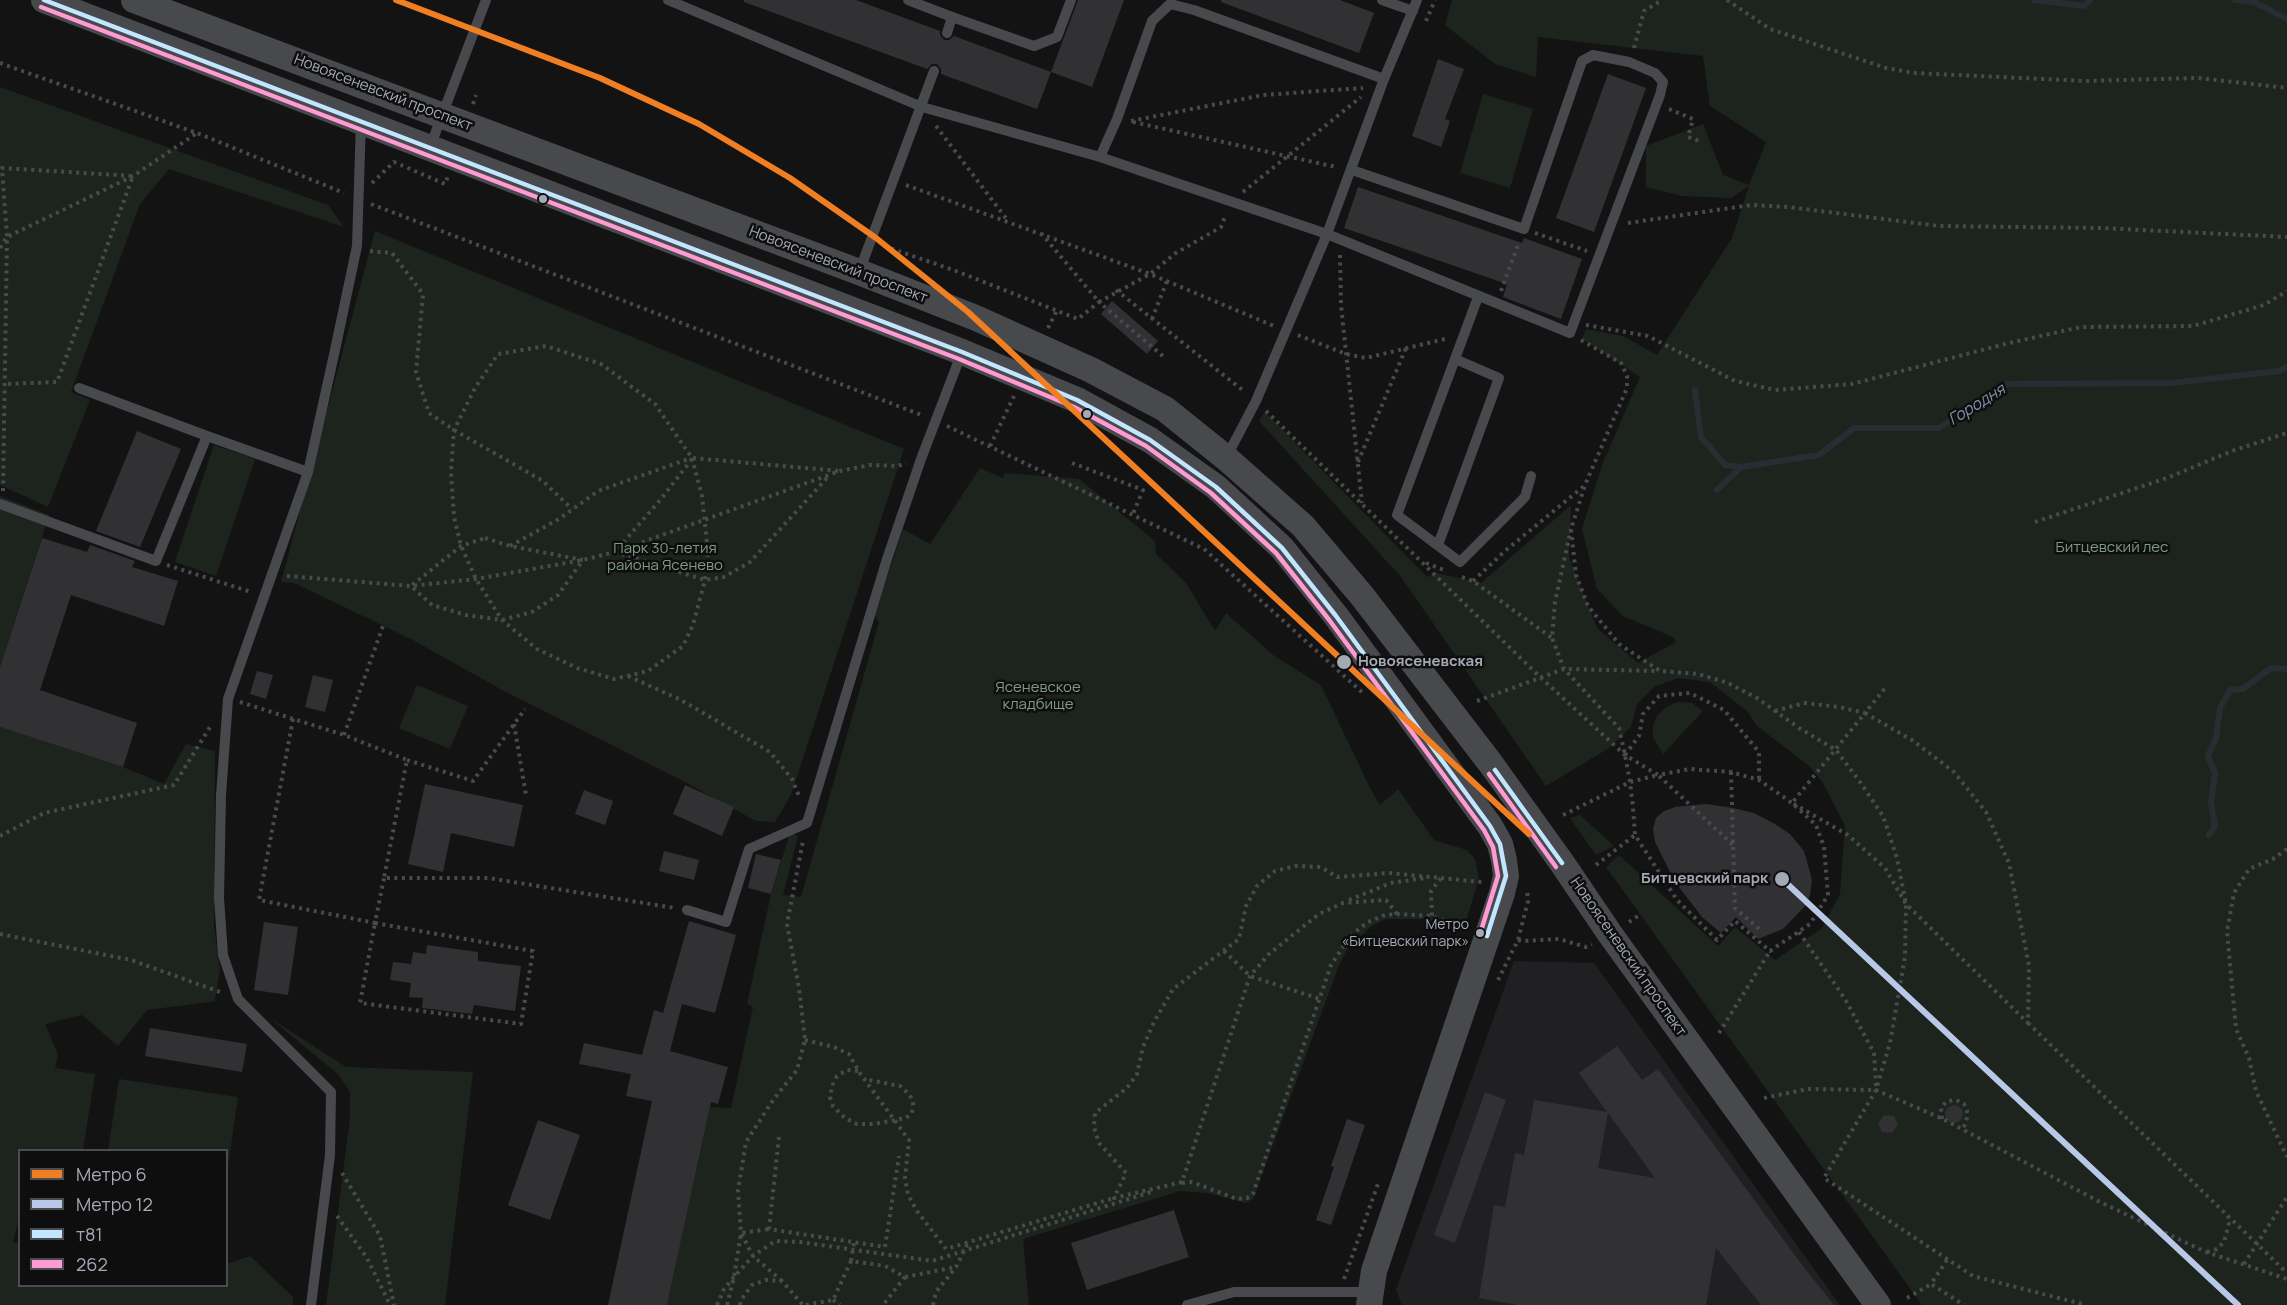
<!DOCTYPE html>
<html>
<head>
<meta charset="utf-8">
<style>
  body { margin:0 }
  #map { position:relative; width:2287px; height:1305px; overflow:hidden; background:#131314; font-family:Manrope,sans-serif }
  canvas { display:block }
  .legend { position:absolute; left:18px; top:1149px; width:210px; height:138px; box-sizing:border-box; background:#0e0e0f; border:2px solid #4a4c51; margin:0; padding:8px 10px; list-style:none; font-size:18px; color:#a5a9b4 }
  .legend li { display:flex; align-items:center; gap:12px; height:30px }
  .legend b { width:30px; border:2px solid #4a4c51 }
</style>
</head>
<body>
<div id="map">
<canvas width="2287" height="1305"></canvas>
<ul class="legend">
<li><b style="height:8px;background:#f07e23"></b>Метро 6</li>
<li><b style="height:8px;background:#bac8e8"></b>Метро 12</li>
<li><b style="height:8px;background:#c2e6ff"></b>т81</li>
<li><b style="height:8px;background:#ff9ad2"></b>262</li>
</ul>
</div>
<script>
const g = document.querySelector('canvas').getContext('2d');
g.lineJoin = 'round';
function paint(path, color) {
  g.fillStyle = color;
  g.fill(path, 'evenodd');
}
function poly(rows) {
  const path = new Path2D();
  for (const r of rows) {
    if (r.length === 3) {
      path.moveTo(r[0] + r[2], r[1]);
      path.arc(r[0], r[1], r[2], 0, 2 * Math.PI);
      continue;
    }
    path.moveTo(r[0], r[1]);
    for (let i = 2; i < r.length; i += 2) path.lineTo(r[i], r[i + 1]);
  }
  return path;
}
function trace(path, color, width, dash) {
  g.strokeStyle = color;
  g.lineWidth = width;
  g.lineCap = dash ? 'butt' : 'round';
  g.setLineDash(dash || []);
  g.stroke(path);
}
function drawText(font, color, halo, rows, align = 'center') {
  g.font = font + ' Manrope,sans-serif';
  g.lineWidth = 5;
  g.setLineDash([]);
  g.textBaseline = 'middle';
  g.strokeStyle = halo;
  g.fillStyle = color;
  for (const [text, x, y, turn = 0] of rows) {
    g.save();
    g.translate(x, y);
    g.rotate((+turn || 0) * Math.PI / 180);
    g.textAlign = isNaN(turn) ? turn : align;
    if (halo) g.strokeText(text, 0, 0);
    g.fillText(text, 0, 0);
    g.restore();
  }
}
paint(poly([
  [1514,961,1594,963,1840,1305,1402,1305,1396,1290]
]), '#202022');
paint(poly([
  [1452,0,2287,0,2287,1305,1922,1305,1606,867,1619,855,1718,946,1735,927,1775,960,1822,928,1840,894,1845,826,1823,783,1809,766,1756,725,1748,712,1710,682,1678,678,1654,687,1637,704,1631,727,1609,748,1546,786,1401,577,1259,421,1265,412,1427,577,1436,573,1481,583,1571,505,1569,557,1597,628,1638,663,1676,642,1673,637,1623,616,1597,589,1582,529,1602,465,1640,377,1582,339,1586,329,1623,336,1657,355,1732,238,1749,186,1731,198,1682,196,1646,187,1646,146,1703,124,1723,175,1749,185,1766,142,1710,106,1703,56,1538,37,1536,77,1495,64,1445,25],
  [0,87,328,205,344,227,169,169,140,204,71,392,90,400,48,507,0,485],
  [1483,94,1533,109,1510,188,1460,173],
  [375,231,904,449,791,795,775,822,756,821,683,781,502,690,411,639,294,583,281,582],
  [214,445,255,459,216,576,175,562],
  [980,468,1002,478,1005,473,1079,479,1155,541,1156,554,1186,583,1215,631,1226,613,1273,655,1321,685,1370,788,1380,805,1398,789,1434,840,1467,850,1475,859,1479,878,1463,931,1424,919,1386,919,1370,927,1346,951,1338,968,1253,1199,1246,1203,1207,1193,1180,1191,1023,1239,1029,1305,667,1305,710,1107,731,1108,753,1007,747,1004,771,894,790,833,798,836,783,895,801,897,879,622,875,615,903,529,930,544],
  [0,496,49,515,0,667],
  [417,685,468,706,450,749,399,728],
  [1678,702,1692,703,1703,711,1663,754,1653,737,1653,726,1657,716,1666,707],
  [0,727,123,767,164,784,186,744,215,751,214,926,220,970,215,1000,217,1001,147,1010,118,1046,82,1015,45,1024,58,1055,55,1068,95,1074,83,1150,20,1150,19,1217,13,1243,19,1243,20,1286,226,1286,227,1264,250,1256,293,1297,293,1305,0,1305],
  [1580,815,1614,846,1596,855,1570,818],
  [270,1018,346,1067,473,1072,445,1305,326,1305,350,1118,350,1092,339,1075],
  [119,1079,238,1097,227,1173,226,1150,108,1150]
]), '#1d241e');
trace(poly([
  [2034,0,2084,6,2090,0],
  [2235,0,2254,2,2287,19],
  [1695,390,1701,437,1725,465,1741,467,1819,455,1854,428,1939,428,2007,384,2172,383,2279,371,2287,367],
  [1717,490,1741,467],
  [2209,835,2215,826,2211,803,2215,773,2208,756,2216,738,2220,708,2230,690,2243,689,2271,668,2287,669]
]), '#282d34', 6);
paint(poly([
  [744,0,856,0,940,31,940,35,944,40,949,40,954,36,1051,72,1037,109,941,74,941,69,937,64,932,64,927,69,744,2],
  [1078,0,1124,0,1092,87,1051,72],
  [1221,0,1340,0,1374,13,1359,53,1221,2],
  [1438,59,1464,69,1445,119,1450,121,1441,147,1412,136],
  [1608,74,1646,88,1594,232,1556,218],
  [1358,187,1522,243,1524,238,1582,259,1561,319,1503,297,1507,284,1344,228],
  [1112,301,1158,341,1147,354,1101,314],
  [137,431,181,449,140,547,96,531],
  [42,538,87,552,90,545,135,561,132,567,178,581,164,626,71,595,40,690,137,723,123,767,0,727,0,667],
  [257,671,273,675,266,699,250,694],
  [313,675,333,680,325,712,305,707],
  [425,784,523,805,514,847,451,833,443,872,408,864],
  [685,785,734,807,722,836,673,814],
  [584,790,613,801,605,825,575,814],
  [1706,804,1733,808,1754,813,1775,824,1790,834,1804,851,1812,880,1810,895,1806,905,1783,929,1758,939,1736,917,1721,933,1702,917,1675,882,1655,842,1653,829,1656,818,1664,811,1675,807],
  [664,851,699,860,694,880,659,871],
  [756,854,781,860,771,894,748,888],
  [689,921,736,935,715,1013,682,1004,670,1051,728,1067,718,1104,711,1102,667,1305,608,1305,652,1101,626,1096,631,1074,579,1064,584,1043,642,1055,654,1010,663,1013],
  [264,922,298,927,288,995,254,990],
  [427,945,478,952,478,961,521,966,515,1011,474,1005,472,1014,422,1008,423,998,409,997,411,983,390,980,393,962,411,964,413,952,426,954],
  [150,1028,247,1044,242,1072,145,1056],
  [1617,1046,1642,1080,1658,1069,1799,1261,1834,1305,1761,1305,1716,1248,1706,1305,1518,1305,1479,1298,1494,1205,1505,1207,1515,1153,1524,1155,1534,1100,1607,1112,1579,1073],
  [1608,1113,1655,1178,1598,1168],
  [1485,1092,1506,1100,1455,1243,1434,1235],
  [1954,1114,9],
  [1884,1115,1894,1116,1898,1125,1892,1133,1882,1132,1878,1123],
  [1347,1119,1365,1125,1331,1225,1316,1220,1334,1167,1331,1166],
  [538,1120,580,1135,550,1220,508,1205],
  [1174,1210,1189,1257,1087,1290,1071,1243]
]), '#313133');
trace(poly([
  [1727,0,1770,29,1886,68,1914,73,2086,81,2198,78,2287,88],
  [1426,21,1435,0],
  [1634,48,1644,11,1662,0],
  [0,63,197,133,344,193],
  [473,104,476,95],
  [1669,109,1693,119,1688,137,1702,142],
  [1131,121,1263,95,1363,88],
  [1133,122,1336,167],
  [936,126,1008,221],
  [372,183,394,162,445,184,448,176],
  [906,185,1150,274,1274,326],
  [1243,192,1361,97],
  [371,204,924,416],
  [1628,223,1751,205,1788,207,1939,226,2101,228,2287,237],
  [1041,233,1099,302,1150,274,1176,253,1221,227,1226,214],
  [1535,233,1587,251],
  [884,246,956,271,1078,319,1099,302,1164,357],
  [0,248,7,237,133,176,197,133],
  [370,251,392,253,423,294,416,372,429,413,454,430,543,481,572,509],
  [1340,255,1341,305,1362,503],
  [1116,290,1245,392],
  [1501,291,1519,242],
  [1152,319,1167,281],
  [1586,325,1648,336,1735,381,1775,390,1852,384,2005,344,2081,327,2193,326,2264,305,2287,291],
  [1048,328,1057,310],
  [1298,335,1346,354,1366,358,1449,338],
  [1581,340,1621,363,1627,376,1627,388,1585,485,1571,529,1576,575,1588,606,1619,644,1660,671,1698,674,1728,683,1757,698,1799,728,1836,750,1860,782,1883,816,1897,858,1906,904,1905,957,1890,1043,1876,1090,1824,1178,1973,1276,2086,1305],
  [1266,411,1539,676,1625,755,1658,775,1690,769,1731,772,1759,780,1792,803,1816,825,1824,847,1828,895,1810,924,1770,951,1735,921,1717,940,1677,900,1635,835,1633,807,1630,782,1625,755,1619,728,1564,669,1552,638,1555,602,1571,529],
  [947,426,1204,549,1363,693],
  [990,446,1014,396],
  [692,458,702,496,708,553,705,580,693,625,683,646,648,671,614,679,577,668,537,649,502,620,476,579,461,546,454,517,451,472,454,430,475,388,498,354,546,346,601,364,655,404,692,458,840,471],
  [692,459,661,499,615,552,705,580,724,577,750,562,827,478],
  [1358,462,1406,348],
  [1072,463,1143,490,1132,516],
  [3,491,7,237,2,168,133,176,57,382,6,384],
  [2035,522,2167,478,2232,451,2287,433],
  [485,538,510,546,583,560,558,595,532,612,502,620,466,615,432,605,411,586,461,546,485,538],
  [510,546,559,519,598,491,691,458],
  [1426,563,1444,570],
  [167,565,251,592],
  [287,576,411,586,476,579,583,560,615,552,840,471,870,465,898,466,906,463],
  [1462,577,1473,581,1552,638],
  [1473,581,1505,551,1584,486],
  [628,676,681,700,770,752,792,779,799,796],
  [1477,701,1564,669,1659,671],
  [240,702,344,735,407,760,384,878,488,878,675,908],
  [1775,711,1804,703,1839,707,1865,713,1885,688],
  [1865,713,1912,740,1954,772,1986,812,2009,863,2029,966,2028,1023,1906,904,1885,868,1848,835,1792,803,1865,713],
  [293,719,259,900,375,923,384,878],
  [514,724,526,795],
  [344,735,383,626],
  [1625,755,1639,736,1643,714,1659,696,1690,693,1724,710,1759,752,1759,780],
  [407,760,473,781,525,709],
  [1731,772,1735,908,1759,929],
  [1563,815,1630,782,1658,775,1734,846],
  [0,836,44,813,174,785,210,727],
  [2287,849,2273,859,2249,869,2234,893,2227,931,2236,1029,2249,1058,2256,1091,2287,1157],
  [1596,865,1635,835],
  [1441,878,1482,882],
  [1349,900,1391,883,1425,878],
  [1397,914,1386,900,1343,903,1319,914,1269,954,1250,976,1182,1182,1114,1198,1126,1173,1099,1143,1094,1127,1095,1113,1127,1088,1137,1074,1143,1047,1154,1022,1173,989,1239,939,1246,906,1257,886,1275,871,1296,866,1321,867,1337,877,1389,873,1441,878,1431,891,1432,916],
  [1629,922,1638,916],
  [375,923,533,951,521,1024,360,1003,375,923],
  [1799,932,1845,999,1874,1053,1876,1086],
  [0,934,131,960,220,992],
  [1518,940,1522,941,1559,939,1586,947,1592,945],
  [1224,951,1250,976,1320,999],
  [1498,980,1518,940,1528,901,1527,889],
  [2028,1023,2287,1273],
  [1719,1033,1770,951],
  [805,1040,834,1047,849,1054,859,1072,909,1140,905,1178,908,1195,917,1211,946,1249,1114,1198],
  [858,1071,847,1070,837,1076,832,1086,830,1097,833,1106,845,1118,857,1124,874,1124,906,1118,912,1113,913,1103,910,1095,900,1086,864,1079],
  [1764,1098,1808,1089,1876,1090,1943,1119,2100,1202,2206,1252,2287,1279],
  [1942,1119,1941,1108,1947,1101,1956,1100,1964,1104,1968,1114,1965,1125,1960,1129],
  [779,1137,769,1229,885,1247,899,1156],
  [342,1173,380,1236,394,1305],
  [1182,1183,1192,1182,1237,1199,1247,1198,1253,1194,1331,965,1351,935,1368,922,1385,915,1397,914,1432,916,1467,929],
  [337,1216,367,1258,390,1305],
  [2207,1252,2217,1249,2224,1242,2229,1223,2228,1216],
  [1947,1260,1931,1284,1964,1305],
  [851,1261,854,1242],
  [2244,1264,2287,1197],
  [905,1277,956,1267],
  [1344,1279,1379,1181],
  [782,1281,753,1256,741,1233,738,1190,746,1142,773,1100,797,1070,805,1040,799,988,787,924,803,841],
  [1907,1298,1931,1284],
  [833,1300,840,1305],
  [717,1305,724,1289,734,1277,753,1256,775,1241,800,1242,932,1261,1154,1191],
  [727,1305,734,1277,741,1233,769,1229],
  [740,1305,741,1300,752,1285,766,1280,782,1281,803,1305],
  [806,1305,833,1300,851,1261,885,1266,905,1277,883,1305],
  [933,1305,936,1292,956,1267,969,1241]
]), '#494a4e', 4, [3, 4.5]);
trace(poly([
  [668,0,922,107,1100,157,1327,234,1570,333,1660,95,1663,82,1655,73,1629,62,1593,55,1582,61,1524,229,1352,170],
  [908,0,952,17],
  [1382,0,1413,11],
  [947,33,952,17,1034,46,1057,37,1071,0],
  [430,147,486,0],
  [1100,157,1117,119,1152,21,1170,4,1194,10,1384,79],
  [859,272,934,71],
  [1478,297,1397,515,1460,562,1525,497,1531,476],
  [79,388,207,436],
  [1226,458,1256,401,1327,234,1384,79,1417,0],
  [0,504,156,561,207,436,308,472],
  [1438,545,1499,378,1455,359],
  [687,910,726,922,749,849,807,823,887,559,921,459,962,352],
  [311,1305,330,1155,331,1092,238,999,223,955,219,898,221,795,228,699,308,472,335,350,357,246,361,121],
  [1187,1305,1234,1292,1370,1292]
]), '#48494c', 10);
trace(poly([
  [44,0,962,352,1077,400,1150,440,1216,487,1282,548,1336,616,1490,826,1500,844,1504,860,1506,876,1502,893,1374,1271,1369,1305],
  [134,0,859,272,976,318,1091,370,1165,409,1226,458,1303,526,1363,597,1491,764,1562,863,1610,934,1878,1305]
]), '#48494c', 26);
trace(poly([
  [44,0,962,352,1077,400,1150,440,1216,487,1282,548,1336,616,1490,826,1500,844,1506,876,1487,936],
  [1495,770,1562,863]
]), '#c2e6ff', 4.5);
trace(poly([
  [41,7,959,359,1074,407,1146,446,1211,493,1276,553,1330,621,1484,830,1493,847,1498,876,1480,934],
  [1489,774,1556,867]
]), '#ff9ad2', 4.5);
trace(poly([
  [396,0,600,78,699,124,790,178,876,238,968,312,1529,834]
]), '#f07e23', 6);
trace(poly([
  [1782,879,2238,1305]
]), '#bac8e8', 6);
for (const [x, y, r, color] of [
  [543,199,5,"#a5a9b4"],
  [1087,414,5,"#a5a9b4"],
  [1344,662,8,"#a5a9b4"],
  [1782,879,8,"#a5a9b4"],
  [1480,933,5,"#a5a9b4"]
]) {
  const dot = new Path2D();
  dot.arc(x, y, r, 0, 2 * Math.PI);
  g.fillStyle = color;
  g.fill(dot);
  trace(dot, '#0e0e0f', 2);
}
drawText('14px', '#a5a9b4', '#0e0e0f', [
  ["Метро",1469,925],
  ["«Битцевский парк»",1469,942]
], 'right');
drawText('15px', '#a5a9b4', '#0e0e0f', [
  ["Новоясеневский проспект",383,93,21],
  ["Новоясеневский проспект",838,265,21],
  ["Новоясеневский проспект",1628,957,55]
]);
drawText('15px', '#7d9d81', '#0e0e0f', [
  ["Битцевский лес",2112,548],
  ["Парк 30-летия",665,549],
  ["района Ясенево",665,566],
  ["Ясеневское",1038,688],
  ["кладбище",1038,705]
]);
drawText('bold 15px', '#a5a9b4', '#0e0e0f', [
  ["Новоясеневская",1358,662],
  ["Битцевский парк",1768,879,"right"]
], 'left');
drawText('italic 16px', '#7e94ad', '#0e0e0f', [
  ["Городня",1977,405,-32]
]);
</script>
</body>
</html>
